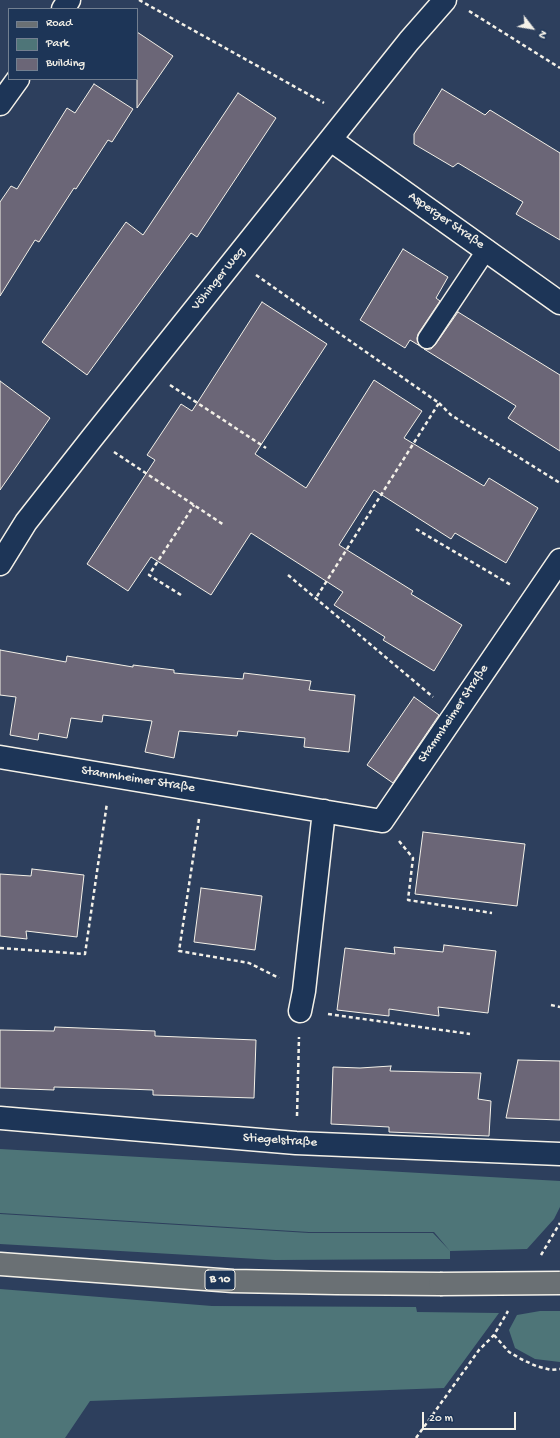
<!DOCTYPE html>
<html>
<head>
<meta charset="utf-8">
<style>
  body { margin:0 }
  #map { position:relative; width:560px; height:1438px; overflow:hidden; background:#2d3f5d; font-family:"Gochi Hand",sans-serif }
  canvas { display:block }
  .legend { position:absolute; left:8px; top:8px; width:130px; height:72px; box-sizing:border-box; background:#1d3557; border:1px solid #738091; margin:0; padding:5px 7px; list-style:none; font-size:12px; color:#f4f1e8 }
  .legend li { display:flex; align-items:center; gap:8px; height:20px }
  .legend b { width:20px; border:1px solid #738091 }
  .north { position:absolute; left:512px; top:8px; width:40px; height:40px; -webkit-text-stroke:3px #1d3557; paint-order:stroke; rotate:121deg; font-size:11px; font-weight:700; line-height:16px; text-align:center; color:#f4f1e8 }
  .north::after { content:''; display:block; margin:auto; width:14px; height:18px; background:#f4f1e8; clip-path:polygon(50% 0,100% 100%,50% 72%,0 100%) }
  .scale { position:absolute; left:422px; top:1412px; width:94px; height:18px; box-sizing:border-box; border:2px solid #f4f1e8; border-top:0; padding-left:5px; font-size:12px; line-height:14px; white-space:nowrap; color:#f4f1e8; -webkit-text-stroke:3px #1d3557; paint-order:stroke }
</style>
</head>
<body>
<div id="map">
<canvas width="560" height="1438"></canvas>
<ul class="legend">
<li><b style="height:5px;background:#6a7074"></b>Road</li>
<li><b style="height:11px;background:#4e7578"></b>Park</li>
<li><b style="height:11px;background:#6b6677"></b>Building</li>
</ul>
<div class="north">N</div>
<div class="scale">20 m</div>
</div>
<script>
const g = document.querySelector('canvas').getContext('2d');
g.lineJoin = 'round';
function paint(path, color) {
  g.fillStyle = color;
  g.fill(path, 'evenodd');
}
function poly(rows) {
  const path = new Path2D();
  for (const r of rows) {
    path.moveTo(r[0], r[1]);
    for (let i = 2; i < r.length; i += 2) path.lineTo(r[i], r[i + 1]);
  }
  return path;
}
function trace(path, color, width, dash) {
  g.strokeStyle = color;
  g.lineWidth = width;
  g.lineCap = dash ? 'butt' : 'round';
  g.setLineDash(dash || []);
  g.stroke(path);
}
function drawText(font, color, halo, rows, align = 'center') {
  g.font = font + ' "Gochi Hand",sans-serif';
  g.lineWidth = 3;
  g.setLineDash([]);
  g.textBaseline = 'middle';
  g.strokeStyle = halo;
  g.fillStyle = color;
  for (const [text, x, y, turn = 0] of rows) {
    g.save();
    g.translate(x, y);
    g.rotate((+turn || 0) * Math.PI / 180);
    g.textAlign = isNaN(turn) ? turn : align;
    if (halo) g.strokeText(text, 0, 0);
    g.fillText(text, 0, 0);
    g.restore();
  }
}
paint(poly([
  [0,1149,560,1181,560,1207,554,1219,527,1249,450,1251,434,1232,309,1232,0,1213],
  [0,1214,309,1233,433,1233,450,1251,450,1259,275,1260,0,1244],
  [0,1289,212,1306,416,1307,417,1312,499,1313,444,1388,90,1401,65,1438,0,1438],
  [540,1311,560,1311,560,1362,535,1359,515,1348,509,1330,517,1315]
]), '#4e7578');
const building = poly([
  [137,32,173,56,137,108,137,32],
  [94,84,133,109,112,142,108,140,76,189,74,188,39,242,35,240,0,296,0,202,11,186,17,189,67,108,75,113,94,84],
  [442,89,485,115,490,110,560,153,560,240,516,214,523,202,458,163,453,167,414,144,414,134,442,89],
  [238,93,276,118,197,237,191,233,87,375,42,342,126,222,143,235,238,93],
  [403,249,448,277,436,298,440,301,418,334,417,339,420,346,410,340,405,348,360,320,403,249],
  [262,302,327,344,255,454,306,488,374,380,422,411,404,438,484,486,489,478,538,508,506,563,455,533,451,539,374,490,339,545,413,591,411,594,462,625,434,671,383,640,385,637,334,605,343,592,251,533,211,595,151,557,128,591,87,564,155,460,147,455,181,404,192,411,262,302],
  [458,312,560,375,560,451,508,418,516,406,424,349,431,349,435,345,458,312],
  [0,381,50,418,0,490,0,381],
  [0,650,66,662,67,656,133,667,133,665,174,670,174,673,243,679,244,673,311,681,309,690,355,695,349,752,304,747,305,738,238,731,237,736,179,731,174,758,145,752,152,721,103,715,102,722,71,718,67,738,39,733,38,740,10,735,16,697,0,695,0,650],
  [414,697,439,715,393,783,367,765,414,697],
  [423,832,525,844,517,906,415,894,423,832],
  [32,869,84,875,77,937,26,931,27,939,0,936,0,874,31,876,32,869],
  [201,888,262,896,255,950,194,942,201,888],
  [444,945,496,951,488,1013,438,1007,439,1016,389,1009,389,1016,337,1010,345,948,395,954,394,947,443,952,444,945],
  [55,1027,155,1031,155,1036,256,1040,254,1098,153,1095,153,1090,127,1089,54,1087,54,1090,0,1088,0,1030,54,1031,55,1027],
  [518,1060,560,1061,560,1120,506,1118,518,1060],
  [391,1066,390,1071,481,1073,478,1099,491,1101,489,1136,389,1132,389,1127,331,1124,333,1067,360,1068,391,1066]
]);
paint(building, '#6b6677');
trace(building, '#f4f1e8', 1);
const lane = poly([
  [427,339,487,249]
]);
const street = poly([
  [63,9,69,0],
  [0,104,18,79],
  [331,140,560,303],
  [0,564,26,522,92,438,409,41,445,0],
  [0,757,382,821,560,560],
  [300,1011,304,991,324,811],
  [0,1118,296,1143,560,1154]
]);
const primary = poly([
  [0,1264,233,1281,336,1283,440,1284]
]);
trace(lane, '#f4f1e8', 21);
trace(street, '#f4f1e8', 25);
trace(primary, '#f4f1e8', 25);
trace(poly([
  [139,0,324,103],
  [469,11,560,68],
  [256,275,439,403,316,598],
  [170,385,266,448],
  [439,403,451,415,560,483],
  [114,452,224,525],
  [416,529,511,585],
  [288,575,433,697],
  [181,595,149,575,194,505],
  [199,819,179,951,249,963,279,978],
  [399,841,413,858,408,900,492,913],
  [0,948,85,954,107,803],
  [551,1005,560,1007],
  [328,1014,470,1034],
  [297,1116,299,1037],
  [541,1255,560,1223],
  [494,1335,509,1352,521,1359,536,1366,551,1370,560,1369],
  [416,1438,479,1350,494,1335,508,1311]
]), '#f4f1e8', 2.5, [4, 3]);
trace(lane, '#1d3557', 18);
trace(street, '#1d3557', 22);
trace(primary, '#6a7074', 22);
const primaryBridge = poly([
  [440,1284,560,1283]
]);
trace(primaryBridge, '#f4f1e8', 25, []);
trace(primaryBridge, '#6a7074', 22);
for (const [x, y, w] of [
  [220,1280,30]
]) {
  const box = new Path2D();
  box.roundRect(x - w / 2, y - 10, w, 20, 3);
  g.fillStyle = '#1d3557';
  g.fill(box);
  trace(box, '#f4f1e8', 1);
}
drawText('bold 12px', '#f4f1e8', null, [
  ["B 10",220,1280]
]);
drawText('13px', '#f4f1e8', '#1d3557', [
  ["Asperger Straße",446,221,35],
  ["Vöhinger Weg",219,279,-51],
  ["Stammheimer Straße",454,714,-56],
  ["Stammheimer Straße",138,780,9],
  ["Stiegelstraße",280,1141,4]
]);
</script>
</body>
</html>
